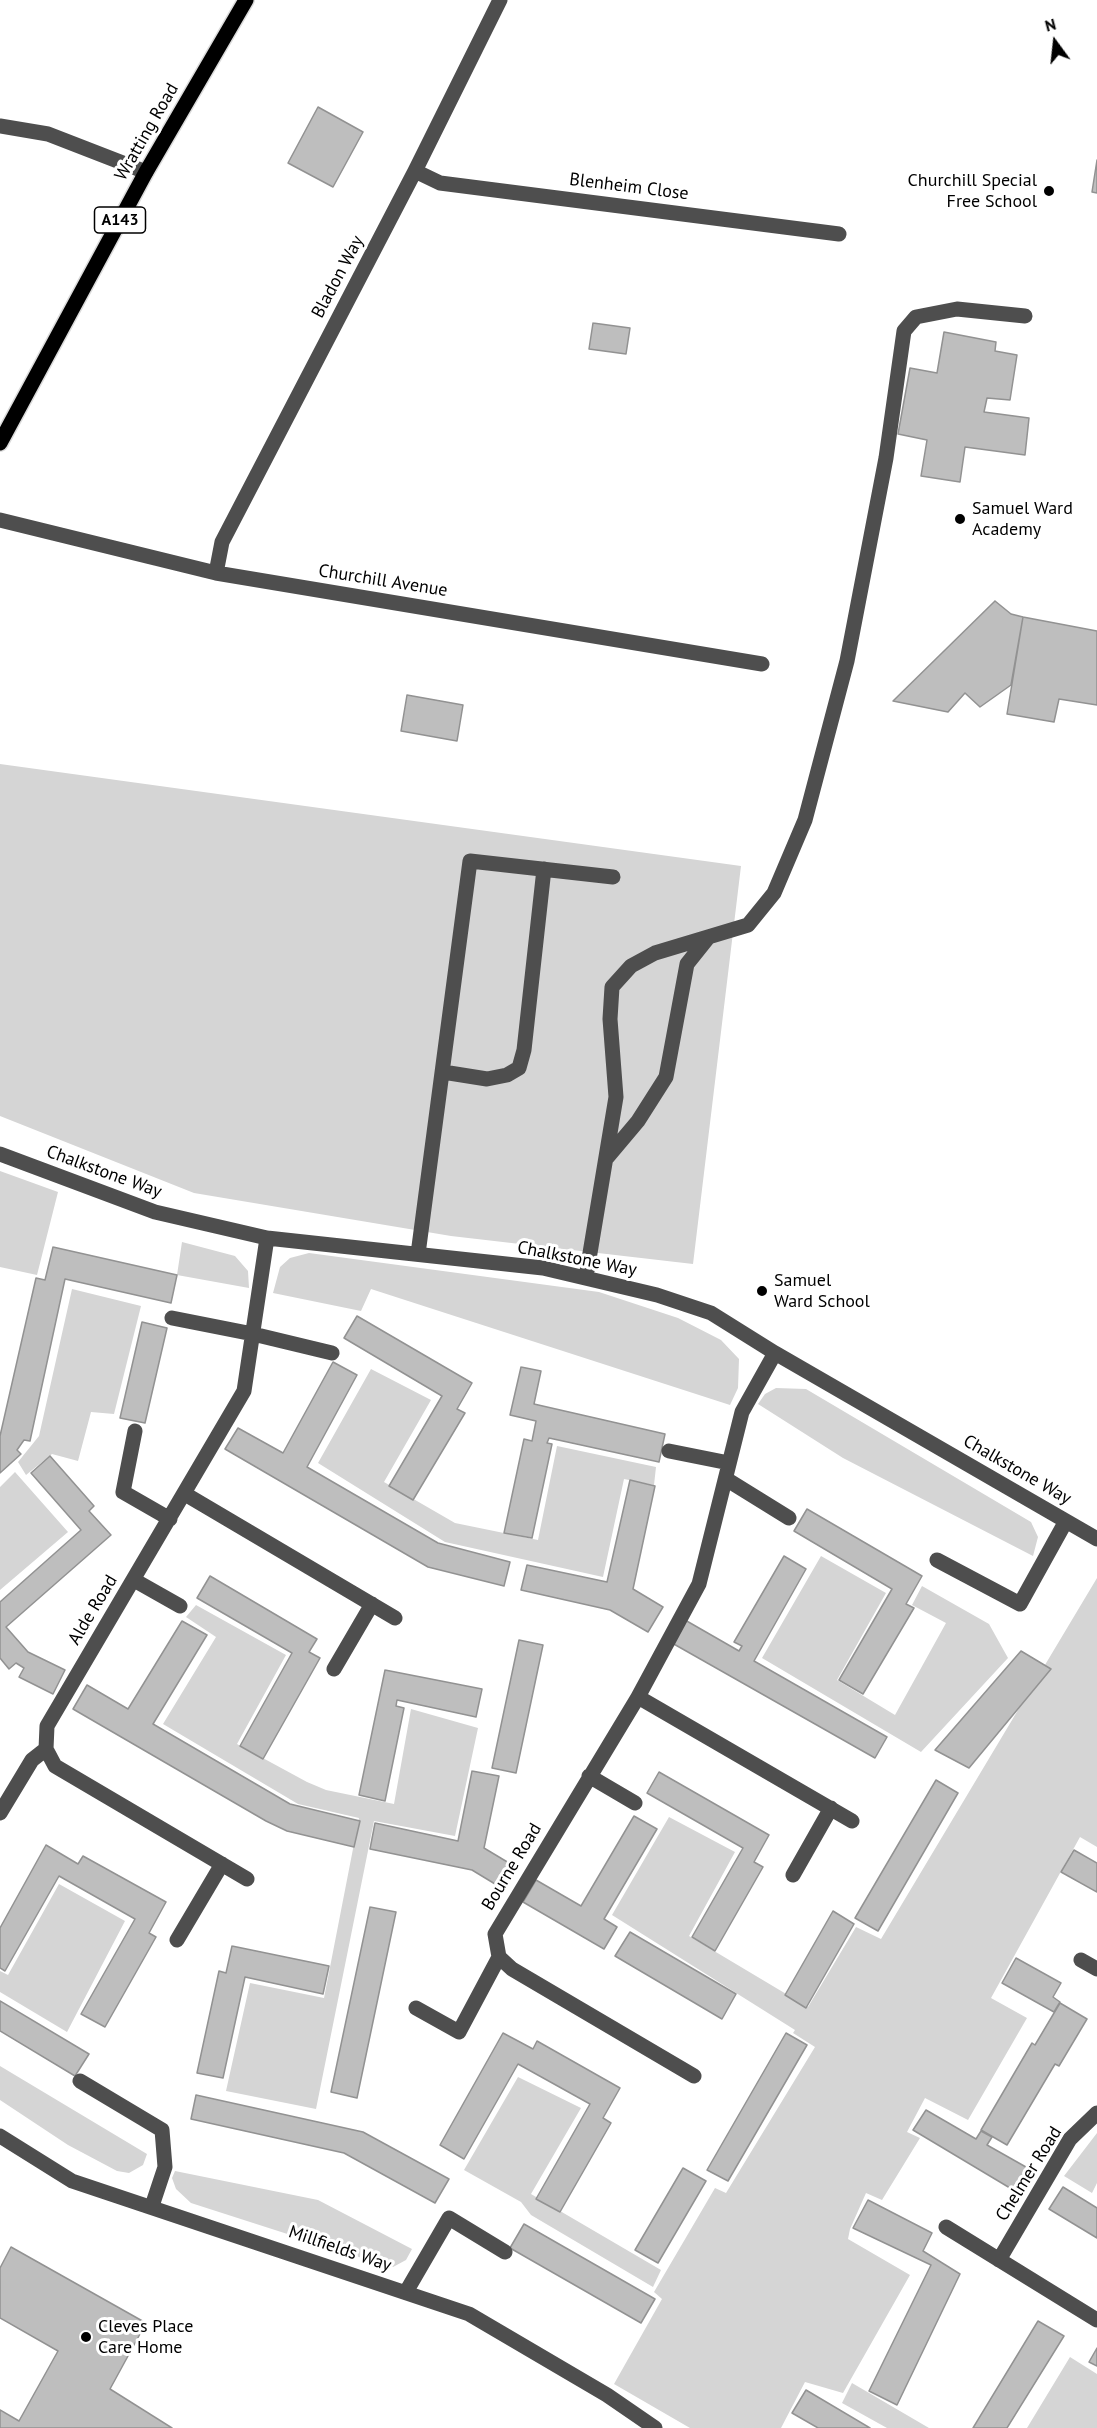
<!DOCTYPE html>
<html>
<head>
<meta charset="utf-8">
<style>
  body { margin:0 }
  #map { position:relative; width:1097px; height:2428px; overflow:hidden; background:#fff; font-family:"PT Sans",sans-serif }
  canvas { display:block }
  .north { position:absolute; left:1025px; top:12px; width:60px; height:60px; -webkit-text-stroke:4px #fff; paint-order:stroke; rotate:345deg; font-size:16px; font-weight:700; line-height:24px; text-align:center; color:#000 }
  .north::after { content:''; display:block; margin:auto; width:21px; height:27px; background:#000; clip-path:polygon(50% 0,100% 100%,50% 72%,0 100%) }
</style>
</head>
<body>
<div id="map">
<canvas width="1097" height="2428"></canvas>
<div class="north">N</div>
</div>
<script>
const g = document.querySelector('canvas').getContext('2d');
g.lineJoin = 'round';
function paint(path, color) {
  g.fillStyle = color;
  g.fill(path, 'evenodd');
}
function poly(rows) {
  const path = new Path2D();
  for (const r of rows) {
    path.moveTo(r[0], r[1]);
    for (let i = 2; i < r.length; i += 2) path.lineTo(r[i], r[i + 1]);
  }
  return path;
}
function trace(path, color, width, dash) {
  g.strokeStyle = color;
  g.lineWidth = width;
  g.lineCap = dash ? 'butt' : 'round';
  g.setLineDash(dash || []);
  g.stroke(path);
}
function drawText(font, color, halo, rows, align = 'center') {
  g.font = font + ' "PT Sans",sans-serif';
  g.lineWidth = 6;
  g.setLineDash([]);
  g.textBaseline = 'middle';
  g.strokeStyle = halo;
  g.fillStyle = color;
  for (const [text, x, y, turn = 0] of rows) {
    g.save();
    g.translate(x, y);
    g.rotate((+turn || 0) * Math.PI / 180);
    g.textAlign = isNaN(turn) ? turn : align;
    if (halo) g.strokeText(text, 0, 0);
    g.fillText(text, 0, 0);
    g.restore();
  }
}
paint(poly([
  [0,764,741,866,693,1264,451,1236,194,1193,0,1116],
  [0,1171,58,1192,37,1275,0,1267],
  [182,1242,235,1256,248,1271,249,1288,177,1275],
  [309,1253,599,1292,678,1318,721,1340,739,1359,738,1388,730,1405,371,1289,361,1311,273,1293,280,1267,290,1258],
  [72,1289,141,1306,114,1414,91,1412,78,1461,52,1454,26,1475,18,1462,39,1436],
  [371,1369,431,1400,384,1482,455,1523,538,1540,557,1446,656,1467,654,1485,624,1479,603,1577,445,1542,318,1463],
  [776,1388,806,1389,1031,1522,1038,1537,1033,1556,843,1458,758,1404,765,1394],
  [15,1472,68,1532,0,1590,0,1487],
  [821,1556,886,1593,837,1680,895,1715,946,1623,912,1605,922,1586,989,1624,1008,1658,921,1752,762,1658],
  [1097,1578,1097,1847,1080,1837,991,1998,1027,2018,968,2120,925,2098,907,2132,920,2138,882,2200,866,2193,850,2229,848,2239,910,2275,843,2393,805,2382,781,2428,690,2428,614,2384,662,2299,654,2292,715,2188,726,2193,815,2047,793,2033,795,2030,612,1915,669,1817,735,1852,689,1936,808,2007,856,1927,881,1939],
  [196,1605,286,1655,237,1744,307,1782,326,1790,394,1804,411,1709,478,1728,455,1836,374,1821,316,2109,226,2091,250,1983,324,1998,359,1818,298,1804,163,1724,216,1637,186,1617],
  [59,1884,125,1921,67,2032,0,1992,0,1971,8,1975],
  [0,2066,147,2154,143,2165,129,2173,117,2171,68,2145,0,2100],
  [518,2077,581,2108,531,2194,661,2270,653,2287,531,2215,521,2202,464,2170],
  [1097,2133,1097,2183,1092,2193,1064,2176],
  [175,2171,318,2200,412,2249,406,2260,393,2267,387,2266,191,2203,176,2189,172,2178],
  [1070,2357,1097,2374,1097,2428,1027,2428],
  [852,2383,929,2428,887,2428,842,2403]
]), '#d5d5d5');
const building = poly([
  [318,107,363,132,333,187,288,163,318,107],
  [1097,160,1097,193,1092,192,1097,160],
  [593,323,630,328,626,354,589,349,593,323],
  [944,332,996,342,995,351,1017,355,1010,400,987,398,984,412,1029,418,1025,455,965,447,960,482,921,476,927,440,898,434,910,368,937,373,944,332],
  [995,601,1011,614,1023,617,1011,685,980,707,965,693,948,712,893,701,995,601],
  [1023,617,1097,631,1097,705,1059,699,1054,722,1007,714,1023,617],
  [407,695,463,705,457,741,401,731,407,695],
  [53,1247,177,1275,171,1303,65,1279,30,1441,24,1440,17,1450,21,1454,0,1473,0,1436,36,1278,45,1280,53,1247],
  [357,1316,472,1383,457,1409,465,1413,413,1500,389,1486,442,1396,344,1338,357,1316],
  [142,1322,167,1328,145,1423,120,1418,142,1322],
  [333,1362,357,1375,307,1467,438,1543,510,1562,504,1586,428,1567,225,1449,238,1428,283,1453,333,1362],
  [521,1367,541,1371,534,1404,665,1434,659,1462,549,1438,547,1443,552,1444,532,1538,504,1533,524,1439,532,1441,536,1421,510,1415,521,1367],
  [50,1456,94,1506,89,1511,111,1535,6,1627,28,1652,65,1670,53,1694,19,1677,24,1668,16,1663,9,1669,0,1658,0,1602,81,1530,31,1473,50,1456],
  [630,1480,655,1486,633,1589,663,1607,648,1632,610,1610,521,1590,527,1565,607,1582,630,1480],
  [807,1509,922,1576,906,1604,914,1608,863,1694,839,1680,892,1589,794,1531,807,1509],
  [784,1556,806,1569,754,1661,887,1737,875,1758,672,1643,685,1620,739,1651,742,1646,734,1642,784,1556],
  [210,1576,317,1639,309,1652,320,1658,263,1759,240,1746,292,1653,197,1598,210,1576],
  [182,1621,207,1635,153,1724,290,1804,360,1821,354,1847,287,1831,266,1821,73,1709,87,1685,128,1709,182,1621],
  [519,1640,543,1645,516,1773,492,1768,519,1640],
  [1021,1651,1051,1669,969,1768,935,1750,1021,1651],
  [385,1670,482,1689,476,1717,397,1700,396,1706,404,1708,385,1801,359,1795,385,1670],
  [472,1771,499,1776,484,1848,514,1866,500,1887,472,1870,370,1849,375,1823,458,1841,472,1771],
  [659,1772,769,1835,754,1862,763,1867,715,1951,692,1937,743,1848,647,1793,659,1772],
  [936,1780,958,1793,878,1931,855,1918,936,1780],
  [634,1816,657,1829,604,1919,617,1927,604,1949,523,1902,536,1880,581,1906,634,1816],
  [46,1845,78,1864,83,1856,166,1902,149,1933,156,1937,105,2027,81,2014,135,1919,59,1876,5,1971,0,1968,0,1928,46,1845],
  [1074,1850,1097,1863,1097,1892,1061,1872,1074,1850],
  [370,1907,396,1912,357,2098,331,2092,370,1907],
  [833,1911,854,1924,806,2008,785,1995,833,1911],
  [630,1932,736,1994,722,2019,615,1956,630,1932],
  [232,1946,329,1966,323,1994,245,1977,223,2078,197,2073,219,1971,226,1973,232,1946],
  [1016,1958,1061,1983,1053,1997,1060,2002,1054,2012,1002,1983,1016,1958],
  [0,2001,89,2054,75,2076,0,2031,0,2001],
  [1060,2003,1087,2019,1059,2066,1055,2064,1007,2145,981,2130,1032,2043,1035,2045,1060,2003],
  [503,2033,533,2049,537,2041,620,2088,603,2118,611,2123,560,2212,536,2199,590,2104,518,2064,464,2159,440,2145,503,2033],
  [786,2033,807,2045,728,2181,707,2170,786,2033],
  [196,2095,363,2132,449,2179,435,2203,344,2153,191,2119,196,2095],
  [926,2110,976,2139,981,2131,992,2137,987,2145,1033,2171,1020,2194,913,2130,926,2110],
  [683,2168,706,2181,658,2263,635,2250,683,2168],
  [1063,2187,1097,2208,1097,2238,1049,2209,1063,2187],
  [868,2200,932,2233,923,2251,960,2274,897,2405,869,2391,931,2265,853,2228,868,2200],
  [524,2224,655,2299,641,2323,510,2248,524,2224],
  [11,2247,146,2323,110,2389,172,2428,0,2428,0,2410,19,2421,58,2351,0,2318,0,2268,11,2247],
  [1038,2321,1064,2336,1007,2428,973,2428,1038,2321],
  [1097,2348,1097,2366,1089,2362,1097,2348],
  [806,2390,870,2428,818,2428,792,2413,806,2390]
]);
paint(building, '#bebebe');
trace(building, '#929292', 1.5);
const major = poly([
  [0,443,146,172,246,0]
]);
trace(major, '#dbdbdb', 18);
trace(poly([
  [0,126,48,134,146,172],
  [415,171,440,183,839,234],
  [0,520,216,573,762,664],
  [216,573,222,542,415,171,500,0],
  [443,1072,487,1079,507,1075,519,1068,524,1050,544,869],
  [0,1154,155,1212,267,1238,543,1268,657,1295,711,1313,775,1353,1097,1539],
  [606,1159,638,1121,666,1077,687,964,707,939],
  [418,1254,470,861,613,877],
  [586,1277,616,1097,610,1019,612,987,631,966,655,953,748,925,774,893,805,820,847,661,886,458,904,331,916,317,957,309,1025,316],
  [172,1318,253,1334,332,1353],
  [135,1431,123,1492,170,1519],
  [669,1451,729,1463],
  [726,1479,789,1518],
  [185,1494,395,1618],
  [937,1560,1020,1604,1066,1521],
  [134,1580,180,1606],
  [334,1669,372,1604],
  [638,1697,852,1821],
  [46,1749,55,1766,247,1879],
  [589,1776,635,1803],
  [0,1813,32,1760,46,1749,47,1726,244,1391,267,1238],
  [793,1875,831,1808],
  [177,1940,222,1864],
  [1081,1960,1097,1969],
  [416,2008,459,2032,499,1957],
  [694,2076,512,1969,499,1957,495,1934,638,1697,699,1584,742,1412,775,1353],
  [80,2081,162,2130,165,2167,152,2206],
  [0,2136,72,2181,469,2314,607,2395,655,2428],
  [946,2227,1097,2320],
  [999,2260,1070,2139,1097,2113],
  [406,2292,449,2218,505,2252]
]), '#4e4e4e', 15);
trace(major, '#000', 15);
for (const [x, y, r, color] of [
  [1049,191,6,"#000"],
  [960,519,6,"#000"],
  [762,1291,6,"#000"],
  [86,2337,6,"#000"]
]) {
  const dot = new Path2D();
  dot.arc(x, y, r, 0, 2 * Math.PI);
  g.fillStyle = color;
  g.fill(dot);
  trace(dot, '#fff', 2);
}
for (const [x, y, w] of [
  [120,220,51]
]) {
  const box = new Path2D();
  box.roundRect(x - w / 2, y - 13, w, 26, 4.5);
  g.fillStyle = '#fff';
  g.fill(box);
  trace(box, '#000', 1.5);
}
drawText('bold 16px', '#000', null, [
  ["A143",120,220]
]);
drawText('18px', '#000', '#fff', [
  ["Wratting Road",147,132,-60],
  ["Blenheim Close",629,187,7],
  ["Bladon Way",338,277,-62],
  ["Churchill Avenue",383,581,9],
  ["Chalkstone Way",104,1172,20],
  ["Chalkstone Way",577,1259,11],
  ["Chalkstone Way",1017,1470,30],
  ["Alde Road",93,1610,-59],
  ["Bourne Road",512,1867,-59],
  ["Chelmer Road",1029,2174,-58],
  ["Millfields Way",340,2249,19]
]);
drawText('18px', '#000', '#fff', [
  ["Churchill Special",1037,181,"right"],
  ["Free School",1037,202,"right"],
  ["Samuel Ward",972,509],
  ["Academy",972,530],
  ["Samuel",774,1281],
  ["Ward School",774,1302],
  ["Cleves Place",98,2327],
  ["Care Home",98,2348]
], 'left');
</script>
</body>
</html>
